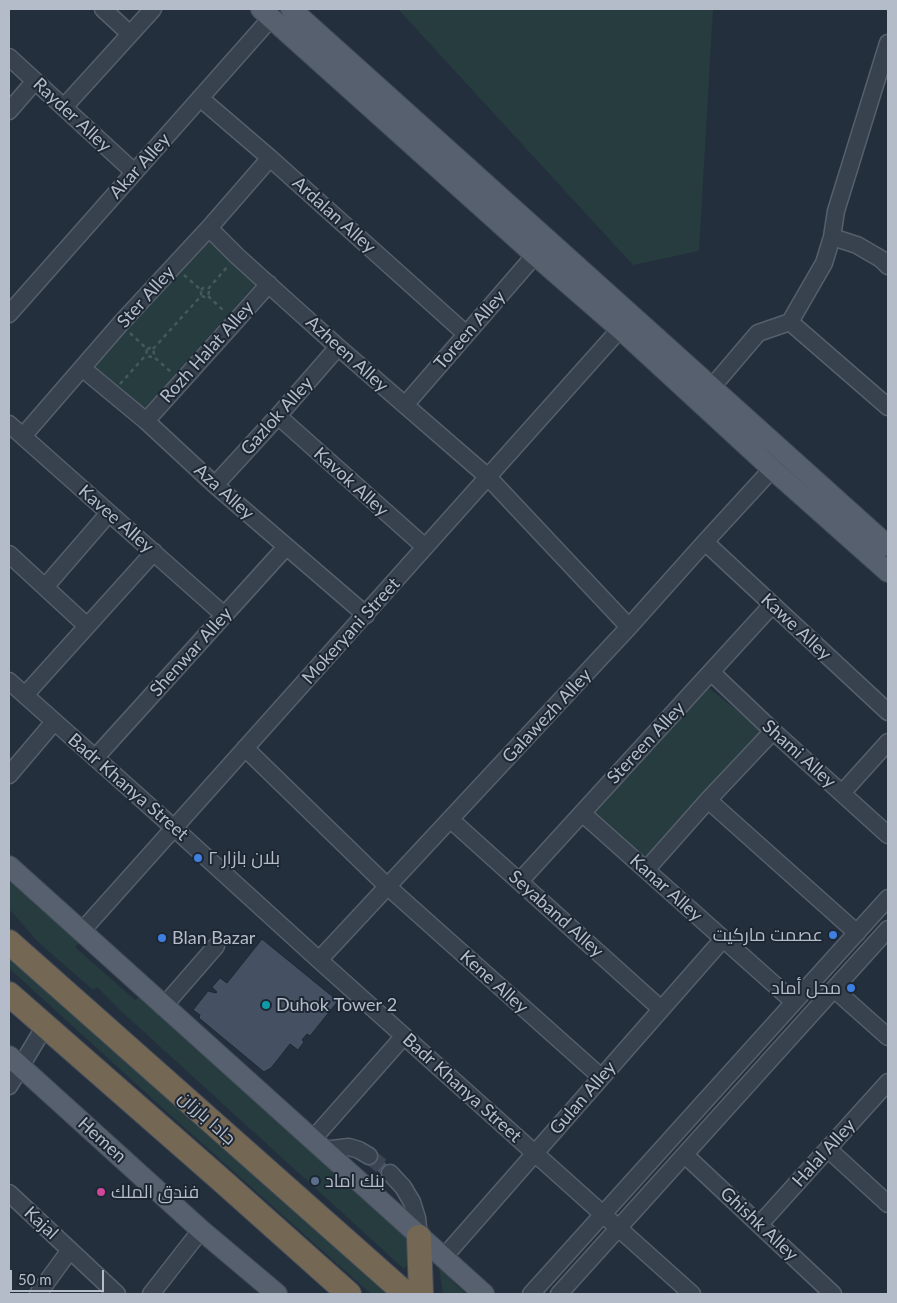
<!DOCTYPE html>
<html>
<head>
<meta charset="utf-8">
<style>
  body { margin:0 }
  #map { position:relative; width:897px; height:1303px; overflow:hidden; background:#242f3e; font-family:Lato,sans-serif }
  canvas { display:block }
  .frame { position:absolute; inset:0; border:10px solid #b4bcc9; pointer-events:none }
  .scale { position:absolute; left:10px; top:1270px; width:94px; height:22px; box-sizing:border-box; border:2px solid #b4bcc9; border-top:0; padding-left:6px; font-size:15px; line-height:18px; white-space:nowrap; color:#b4bcc9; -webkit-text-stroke:4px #1d2633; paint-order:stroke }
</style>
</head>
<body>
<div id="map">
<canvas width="897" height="1303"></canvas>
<div class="frame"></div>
<div class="scale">50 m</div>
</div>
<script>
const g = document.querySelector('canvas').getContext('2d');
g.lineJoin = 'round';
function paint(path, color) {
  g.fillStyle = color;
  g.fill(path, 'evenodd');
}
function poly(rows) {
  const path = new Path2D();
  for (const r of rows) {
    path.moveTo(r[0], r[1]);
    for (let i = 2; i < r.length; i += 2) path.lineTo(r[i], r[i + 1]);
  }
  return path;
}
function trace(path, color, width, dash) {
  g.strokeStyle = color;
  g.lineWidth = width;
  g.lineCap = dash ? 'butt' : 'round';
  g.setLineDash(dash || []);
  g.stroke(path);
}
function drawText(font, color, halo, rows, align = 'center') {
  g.font = font + ' Lato,Cairo,sans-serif';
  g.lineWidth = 4;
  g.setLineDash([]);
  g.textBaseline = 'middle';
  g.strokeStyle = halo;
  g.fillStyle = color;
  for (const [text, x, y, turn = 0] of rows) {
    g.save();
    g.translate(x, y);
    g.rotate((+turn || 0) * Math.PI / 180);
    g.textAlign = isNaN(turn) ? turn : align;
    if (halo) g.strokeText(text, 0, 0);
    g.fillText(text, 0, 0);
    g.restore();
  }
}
paint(poly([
  [398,9,713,9,699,251,633,265],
  [208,233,259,280,143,410,92,366],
  [707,687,767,733,646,866,589,814],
  [9,875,82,940,75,947,135,1000,143,993,407,1236,408,1263,404,1269,121,1011,97,987,93,990,38,942,9,909],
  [9,952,389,1294,371,1294,167,1112,9,968],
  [439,1267,452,1273,450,1277,452,1281,466,1294,443,1294]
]), '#263c3f');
const building = poly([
  [262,939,338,1001,310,1036,307,1034,302,1040,304,1042,298,1050,290,1044,271,1068,264,1072,199,1018,200,1015,193,1010,208,991,216,993,217,992,212,987,220,978,227,983,262,939],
  [375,1153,392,1168,384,1177,366,1162,375,1153]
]);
paint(building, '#455162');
trace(building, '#1f2835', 1);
trace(poly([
  [369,1156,390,1173]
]), '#3a4453', 16, [16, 8]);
const minor = poly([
  [103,9,130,34],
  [9,57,134,172],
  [200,98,270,158,466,334],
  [64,107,153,9],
  [9,111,35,81],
  [209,228,237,256,338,347,488,477,629,627],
  [832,237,857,245,881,259,888,266],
  [9,314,271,18],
  [790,322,824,263,832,237,836,211,888,43],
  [82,368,146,421,215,485,366,615],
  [712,387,758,333,790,322,888,407],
  [405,405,535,255],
  [278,416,425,547],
  [146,421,269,284],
  [9,424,224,615],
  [23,436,121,323,209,228,270,158],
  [215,485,278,416,338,347],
  [705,542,888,712],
  [9,554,87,626],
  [45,587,109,513],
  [711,672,773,731,888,835],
  [9,681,174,828,319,960,692,1294],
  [25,695,154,552],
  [245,748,387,886,601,1077],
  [95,758,286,547],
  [9,775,54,722],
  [842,793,888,742],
  [708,800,857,933],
  [582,813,794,1002],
  [451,820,661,1009],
  [646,870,708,800,773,731],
  [520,881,772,605],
  [81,932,620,329],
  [319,960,629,627,705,542,772,469],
  [834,989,888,1037],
  [163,1007,216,946],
  [9,1086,45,1026],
  [312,1140,404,1036],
  [828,1149,888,1204],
  [323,1150,349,1147,359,1150,369,1156],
  [685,1155,833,1294],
  [390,1173,403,1187,412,1202,417,1218,419,1237],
  [9,1193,117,1294],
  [760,1224,888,1082],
  [443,1258,723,939],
  [38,1294,70,1250],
  [151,1294,201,1230],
  [531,1294,888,898],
  [559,1294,888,929]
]);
const major = poly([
  [261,9,535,255,620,329,772,469,888,572],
  [291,9,888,546],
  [9,866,484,1294],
  [9,1056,201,1230,277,1294]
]);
const highway = poly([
  [9,942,406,1294],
  [9,994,219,1178,349,1294],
  [419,1237,421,1294]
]);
trace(minor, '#565f6c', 19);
trace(major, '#414a57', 22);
trace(highway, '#434c59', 26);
trace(poly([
  [184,275,201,290,201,296],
  [201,290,203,288,208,289,228,266],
  [208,296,225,312],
  [130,333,147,349,146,355,150,357,153,356,171,372],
  [147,349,150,348,153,349,154,353,153,356],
  [153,349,201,296,205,297,208,296,209,292,208,289],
  [120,384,146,355]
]), '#44595c', 2.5, [4, 4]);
trace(minor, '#38414e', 16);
trace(major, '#56606e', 20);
trace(highway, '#746855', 24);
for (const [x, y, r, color] of [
  [198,858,5,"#3f7fe0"],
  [833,935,5,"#3f7fe0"],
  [162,938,5,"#3f7fe0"],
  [851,988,5,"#3f7fe0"],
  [266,1005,5,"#0f9aa8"],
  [315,1181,5,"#5c6f8a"],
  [101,1192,5,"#d1479c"]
]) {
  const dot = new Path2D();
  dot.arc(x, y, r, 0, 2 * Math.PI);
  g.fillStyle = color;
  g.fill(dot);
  trace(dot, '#1d2633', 2);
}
drawText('18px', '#b4bcc9', '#1d2633', [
  ["Rayder Alley",72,115,43],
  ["Akar Alley",140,166,-48],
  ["Ardalan Alley",334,215,42],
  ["Ster Alley",146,297,-48],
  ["Toreen Alley",470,330,-49],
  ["Rozh Halat Alley",207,352,-48],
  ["Azheen Alley",347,354,42],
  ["Gazlok Alley",277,416,-48],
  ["Kavok Alley",351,482,42],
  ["Aza Alley",224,492,42],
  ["Kavee Alley",116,519,41],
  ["Kawe Alley",796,627,43],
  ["Mokeryani Street",351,631,-48],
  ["Shenwar Alley",191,652,-48],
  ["Galawezh Alley",547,716,-47],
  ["Stereen Alley",646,743,-47],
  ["Shami Alley",799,754,42],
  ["Badr Khanya Street",128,787,41],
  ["Kanar Alley",666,888,42],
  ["Seyaband Alley",556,914,42],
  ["Kene Alley",494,982,42],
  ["Badr Khanya Street",462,1088,42],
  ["Gulan Alley",583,1098,-49],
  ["جادا بارزان",207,1118,42],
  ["Hemen",102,1140,42],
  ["Halal Alley",824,1153,-48],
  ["Kajal",41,1223,43],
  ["Ghishk Alley",759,1224,43]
]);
drawText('18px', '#b4bcc9', '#1d2633', [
  ["بلان بازار ٢",208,858],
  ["عصمت ماركيت",823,935,"right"],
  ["Blan Bazar",172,938],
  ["محل أماد",841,988,"right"],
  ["Duhok Tower 2",276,1005],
  ["بنك اماد",325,1181],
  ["فندق الملك",111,1192]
], 'left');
</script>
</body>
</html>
